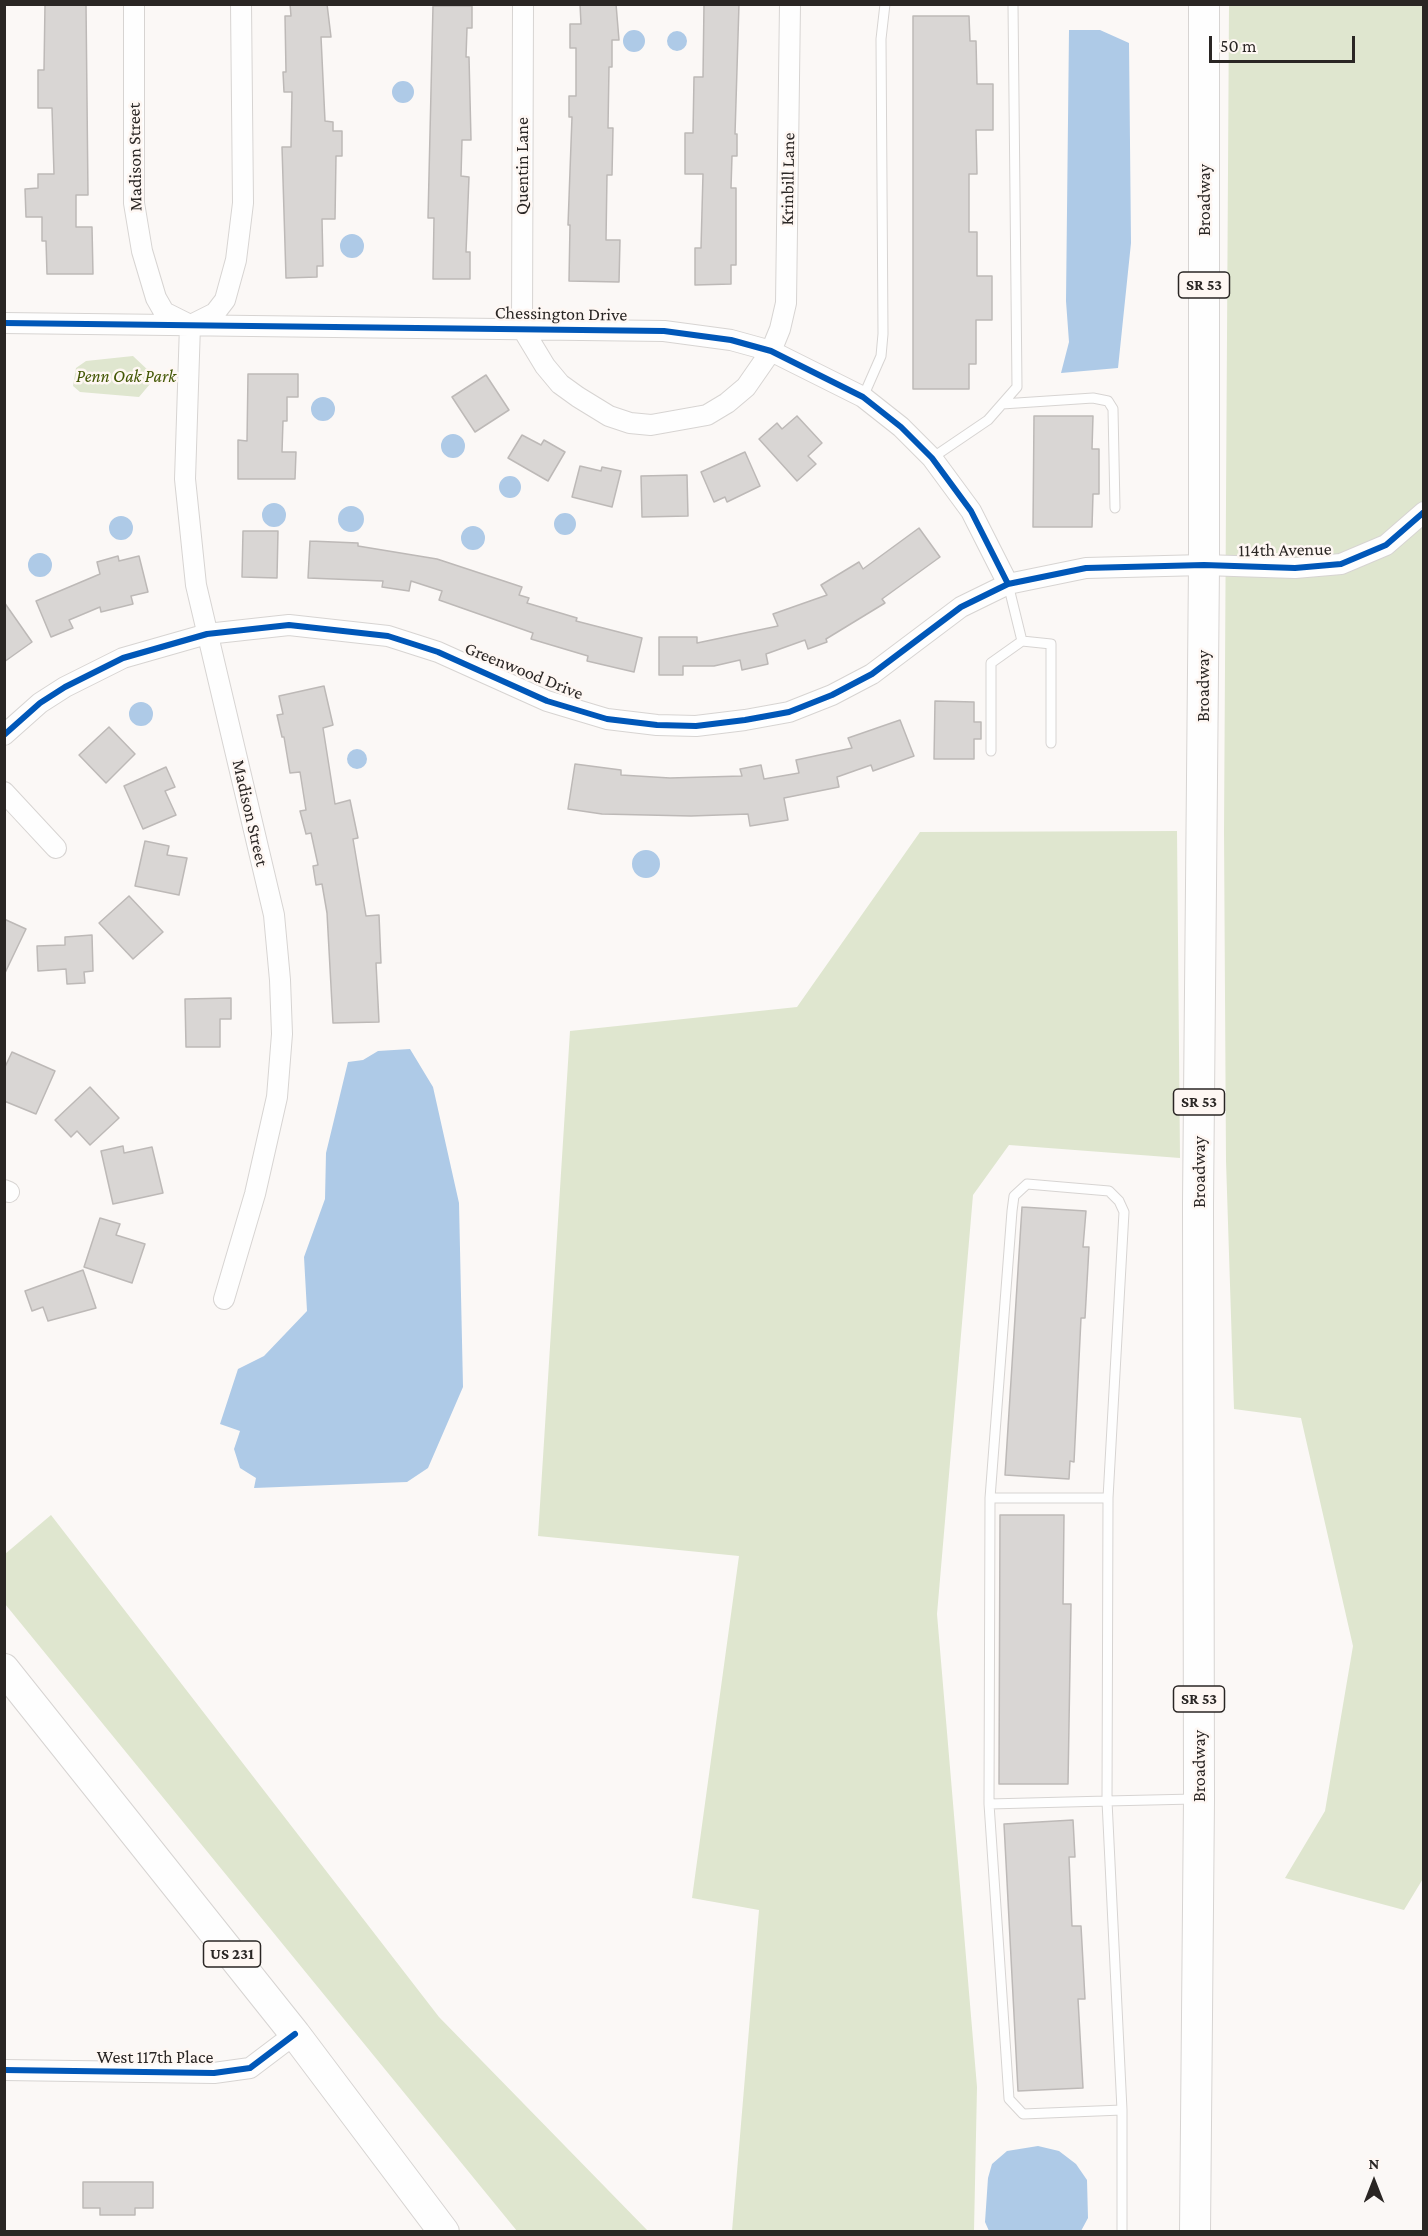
<!DOCTYPE html>
<html>
<head>
<meta charset="utf-8">
<style>
  body { margin:0 }
  #map { position:relative; width:1428px; height:2236px; overflow:hidden; background:#fbf8f6; font-family:"Crimson Pro",serif }
  canvas { display:block }
  .frame { position:absolute; inset:0; border:6px solid #2a2624; pointer-events:none }
  .north { position:absolute; left:1344px; top:2152px; width:60px; height:60px; -webkit-text-stroke:4px #fef7f3; paint-order:stroke; rotate:0deg; font-size:16px; font-weight:700; line-height:24px; text-align:center; color:#2a2624 }
  .north::after { content:''; display:block; margin:auto; width:21px; height:27px; background:#2a2624; clip-path:polygon(50% 0,100% 100%,50% 72%,0 100%) }
  .scale { position:absolute; left:1209px; top:36px; width:146px; height:27px; box-sizing:border-box; border:3px solid #2a2624; border-top:0; padding-left:8px; font-size:18px; line-height:21px; white-space:nowrap; color:#2a2624; -webkit-text-stroke:4px #fef7f3; paint-order:stroke }
</style>
</head>
<body>
<div id="map">
<canvas width="1428" height="2236"></canvas>
<div class="frame"></div>
<div class="north">N</div>
<div class="scale">50 m</div>
</div>
<script>
const g = document.querySelector('canvas').getContext('2d');
g.lineJoin = 'round';
function paint(path, color) {
  g.fillStyle = color;
  g.fill(path, 'evenodd');
}
function poly(rows) {
  const path = new Path2D();
  for (const r of rows) {
    if (r.length === 3) {
      path.moveTo(r[0] + r[2], r[1]);
      path.arc(r[0], r[1], r[2], 0, 2 * Math.PI);
      continue;
    }
    path.moveTo(r[0], r[1]);
    for (let i = 2; i < r.length; i += 2) path.lineTo(r[i], r[i + 1]);
  }
  return path;
}
function trace(path, color, width, dash) {
  g.strokeStyle = color;
  g.lineWidth = width;
  g.lineCap = dash ? 'butt' : 'round';
  g.setLineDash(dash || []);
  g.stroke(path);
}
function drawText(font, color, halo, rows, align = 'center') {
  g.font = font + ' "Crimson Pro",serif';
  g.lineWidth = 5;
  g.setLineDash([]);
  g.textBaseline = 'middle';
  g.strokeStyle = halo;
  g.fillStyle = color;
  for (const [text, x, y, turn = 0] of rows) {
    g.save();
    g.translate(x, y);
    g.rotate((+turn || 0) * Math.PI / 180);
    g.textAlign = isNaN(turn) ? turn : align;
    if (halo) g.strokeText(text, 0, 0);
    g.fillText(text, 0, 0);
    g.restore();
  }
}
paint(poly([
  [1229,5,1423,5,1424,1877,1404,1910,1285,1878,1325,1811,1353,1646,1301,1418,1234,1409,1226,1161,1224,831],
  [133,356,150,372,150,384,139,397,80,392,73,386,76,368,86,361],
  [1177,831,1180,1158,1009,1145,973,1195,937,1614,977,2087,974,2231,732,2231,759,1910,692,1898,739,1556,538,1536,570,1031,797,1007,920,832],
  [51,1515,439,2017,648,2231,517,2231,5,1604,5,1554]
]), '#dfe6cf');
paint(poly([
  [634,41,11],
  [1069,30,1100,30,1129,43,1131,243,1118,368,1061,373,1069,342,1066,301],
  [677,41,10],
  [403,92,11],
  [352,246,12],
  [323,409,12],
  [453,446,12],
  [510,487,11],
  [274,515,12],
  [351,519,13],
  [565,524,11],
  [121,528,12],
  [473,538,12],
  [40,565,12],
  [141,714,12],
  [357,759,10],
  [646,864,14],
  [410,1049,433,1087,459,1203,463,1387,428,1468,407,1482,254,1488,256,1478,240,1468,234,1449,240,1431,220,1424,238,1369,264,1356,307,1311,304,1257,325,1199,326,1153,348,1062,363,1060,378,1051],
  [1038,2146,1059,2151,1076,2164,1087,2180,1088,2218,1081,2231,989,2231,985,2222,988,2178,992,2164,1007,2151]
]), '#aecae7');
const building = poly([
  [45,4,86,4,88,195,76,195,76,227,92,227,93,274,47,274,46,241,42,241,42,217,26,217,25,189,38,188,38,174,54,174,52,108,38,108,38,70,44,70,45,4],
  [290,4,327,4,331,37,321,37,325,121,333,122,333,131,342,131,342,156,336,156,335,219,322,219,323,266,317,266,317,277,286,278,282,147,291,147,292,92,284,92,283,72,286,72,285,16,291,16,290,4],
  [580,4,616,4,619,40,612,40,612,67,609,67,608,128,613,128,612,175,607,175,606,240,620,240,619,282,569,281,570,225,568,225,572,117,569,117,569,96,576,96,576,48,570,48,570,24,581,24,580,4],
  [704,4,739,4,735,134,737,134,737,156,732,156,731,188,736,188,736,265,731,265,731,284,695,285,695,248,701,248,703,174,685,174,685,133,693,133,694,77,703,77,704,4],
  [433,6,472,6,472,28,467,28,466,57,469,57,471,140,462,140,461,176,469,177,466,252,470,252,470,279,433,279,434,218,428,218,433,6],
  [913,16,969,16,970,41,976,41,977,84,993,84,993,130,976,130,977,174,969,174,969,232,977,232,977,276,992,276,992,320,976,320,976,364,969,364,969,389,913,389,913,16],
  [248,374,298,374,298,397,287,397,287,421,283,421,282,452,296,452,295,479,238,479,238,440,247,441,248,374],
  [486,375,509,410,475,432,452,397,486,375],
  [797,416,822,443,808,456,816,464,797,481,759,439,777,423,782,429,797,416],
  [1034,416,1093,416,1092,449,1099,449,1099,494,1093,494,1092,527,1033,527,1034,416],
  [522,435,541,445,544,440,565,452,548,481,508,458,522,435],
  [745,452,760,486,727,502,725,497,714,502,701,472,745,452],
  [580,466,601,471,602,467,621,471,612,507,572,497,580,466],
  [687,475,688,516,642,517,641,476,687,475],
  [919,528,940,557,882,599,885,603,826,639,827,642,808,649,805,640,766,654,768,664,742,670,740,660,714,666,683,666,683,675,659,675,659,637,697,637,697,643,778,626,773,614,827,595,821,585,859,562,863,569,919,528],
  [243,531,278,531,277,578,242,577,243,531],
  [310,541,358,543,358,546,437,559,522,587,519,595,529,598,527,603,577,618,576,621,642,638,634,672,587,661,588,656,531,639,533,633,439,600,442,591,411,581,409,591,382,587,383,581,308,578,310,541],
  [118,556,119,561,139,556,148,592,131,596,133,604,101,612,100,607,69,620,73,628,51,637,36,601,100,574,97,562,118,556],
  [4,602,32,642,4,662,4,602],
  [324,686,333,725,323,728,335,804,350,800,358,838,353,839,366,916,379,915,381,963,376,963,379,1022,333,1023,327,913,322,884,316,885,313,866,318,865,311,833,306,834,300,811,306,810,300,772,290,773,284,737,282,737,277,715,283,714,279,696,324,686],
  [935,701,974,702,974,722,981,722,981,739,974,739,974,759,934,759,935,701],
  [900,720,914,756,873,771,871,765,837,777,839,787,784,798,788,820,750,826,748,814,691,816,602,814,568,809,575,764,621,770,621,775,670,778,742,776,740,769,761,765,764,779,799,773,796,760,852,748,848,738,900,720],
  [109,727,135,754,106,783,79,755,109,727],
  [166,767,175,787,165,791,176,815,143,829,124,786,166,767],
  [145,841,169,846,167,855,187,858,179,895,135,886,145,841],
  [129,896,163,932,133,959,99,923,129,896],
  [4,919,26,929,4,975,4,919],
  [92,935,93,971,84,972,85,983,67,984,66,969,38,971,37,946,65,945,65,937,92,935],
  [231,998,231,1019,220,1019,220,1047,186,1047,185,999,231,998],
  [12,1052,55,1071,36,1114,4,1101,4,1069,12,1052],
  [90,1087,119,1118,90,1145,77,1131,71,1137,55,1120,90,1087],
  [123,1146,124,1153,152,1147,163,1193,113,1204,101,1151,123,1146],
  [1022,1207,1086,1211,1083,1247,1089,1247,1085,1318,1081,1318,1074,1462,1070,1461,1069,1479,1005,1475,1022,1207],
  [100,1218,120,1224,116,1235,145,1244,132,1283,84,1267,100,1218],
  [83,1270,96,1308,48,1321,43,1307,32,1311,25,1291,83,1270],
  [1000,1515,1064,1515,1063,1604,1071,1604,1068,1784,999,1784,1000,1515],
  [1073,1820,1075,1857,1069,1857,1072,1926,1081,1926,1085,1999,1078,1999,1083,2088,1018,2091,1004,1824,1073,1820],
  [83,2182,153,2182,153,2208,135,2208,135,2215,100,2215,100,2208,83,2208,83,2182]
]);
paint(building, '#d9d6d4');
trace(building, '#bdb9b7', 1.5);
const lane = poly([
  [863,397,881,356,883,334,881,39,885,4],
  [1002,404,1093,398,1108,401,1113,409,1115,508],
  [932,458,988,420,1017,387,1013,4],
  [1022,641,1051,644,1051,743],
  [991,751,991,663,1022,641,1008,584],
  [990,1498,1108,1498],
  [989,1804,1009,2099,1023,2114,1122,2110,1107,1801,1108,1498,1124,1212,1119,1201,1109,1191,1027,1184,1014,1196,1012,1211,990,1498,989,1804,1107,1801,1194,1799],
  [1122,2110,1122,2232]
]);
const street = poly([
  [134,4,134,203,142,251,156,298,164,312,188,324],
  [523,4,522,328,545,366,560,384,578,397,609,416,630,423,651,425,707,415,727,403,746,387,771,351,780,329,786,303,790,4],
  [4,323,664,331,731,340,771,351,863,397,901,427,932,458,971,511,1008,584],
  [193,324,215,313,225,300,236,260,243,203,241,4],
  [190,325,185,479,196,585,274,915,280,980,282,1034,277,1097,255,1194,224,1299],
  [4,735,40,703,65,687,123,658,207,634,289,625,388,636,438,652,547,701,607,719,657,725,696,726,745,720,789,712,832,695,872,674,961,607,1008,584,1086,568,1204,565,1295,568,1341,564,1386,545,1424,512],
  [4,792,56,848],
  [4,1190,9,1192],
  [4,2070,214,2073,250,2068,295,2034]
]);
const primary = poly([
  [4,1669,295,2034,444,2232],
  [1195,2232,1199,1799,1198,1204,1204,565,1204,4]
]);
trace(lane, '#d7d4d2', 11);
trace(street, '#d7d4d2', 22);
trace(primary, '#d7d4d2', 32);
trace(lane, '#fefefe', 9);
trace(street, '#fefefe', 20);
trace(primary, '#fefefe', 30);
trace(poly([
  [4,323,664,331,731,340,771,351,863,397,901,427,932,458,971,511,1008,584],
  [4,735,40,703,65,687,123,658,207,634,289,625,388,636,438,652,547,701,607,719,657,725,696,726,745,720,789,712,832,695,872,674,961,607,1008,584,1086,568,1204,565,1295,568,1341,564,1386,545,1424,512],
  [4,2070,214,2073,250,2068,295,2034]
]), '#0057b8', 6);
for (const [x, y, w] of [
  [1204,285,51],
  [1199,1102,51],
  [1199,1699,51],
  [232,1954,57]
]) {
  const box = new Path2D();
  box.roundRect(x - w / 2, y - 13, w, 26, 4.5);
  g.fillStyle = '#fef7f3';
  g.fill(box);
  trace(box, '#2a2624', 1.5);
}
drawText('bold 16px', '#2a2624', null, [
  ["SR 53",1204,285],
  ["SR 53",1199,1102],
  ["SR 53",1199,1699],
  ["US 231",232,1954]
]);
drawText('18px', '#2a2624', '#fef7f3', [
  ["Madison Street",135,157,-91],
  ["Quentin Lane",522,166,-90],
  ["Krinbill Lane",788,179,-89],
  ["Broadway",1204,200,-90],
  ["Chessington Drive",561,314,1],
  ["114th Avenue",1285,550,-1],
  ["Greenwood Drive",524,671,22],
  ["Broadway",1203,686,-90],
  ["Madison Street",250,813,77],
  ["Broadway",1199,1172,-90],
  ["Broadway",1199,1766,-90],
  ["West 117th Place",155,2057]
]);
drawText('italic 18px', '#425704', '#fef7f3', [
  ["Penn Oak Park",126,376]
]);
</script>
</body>
</html>
